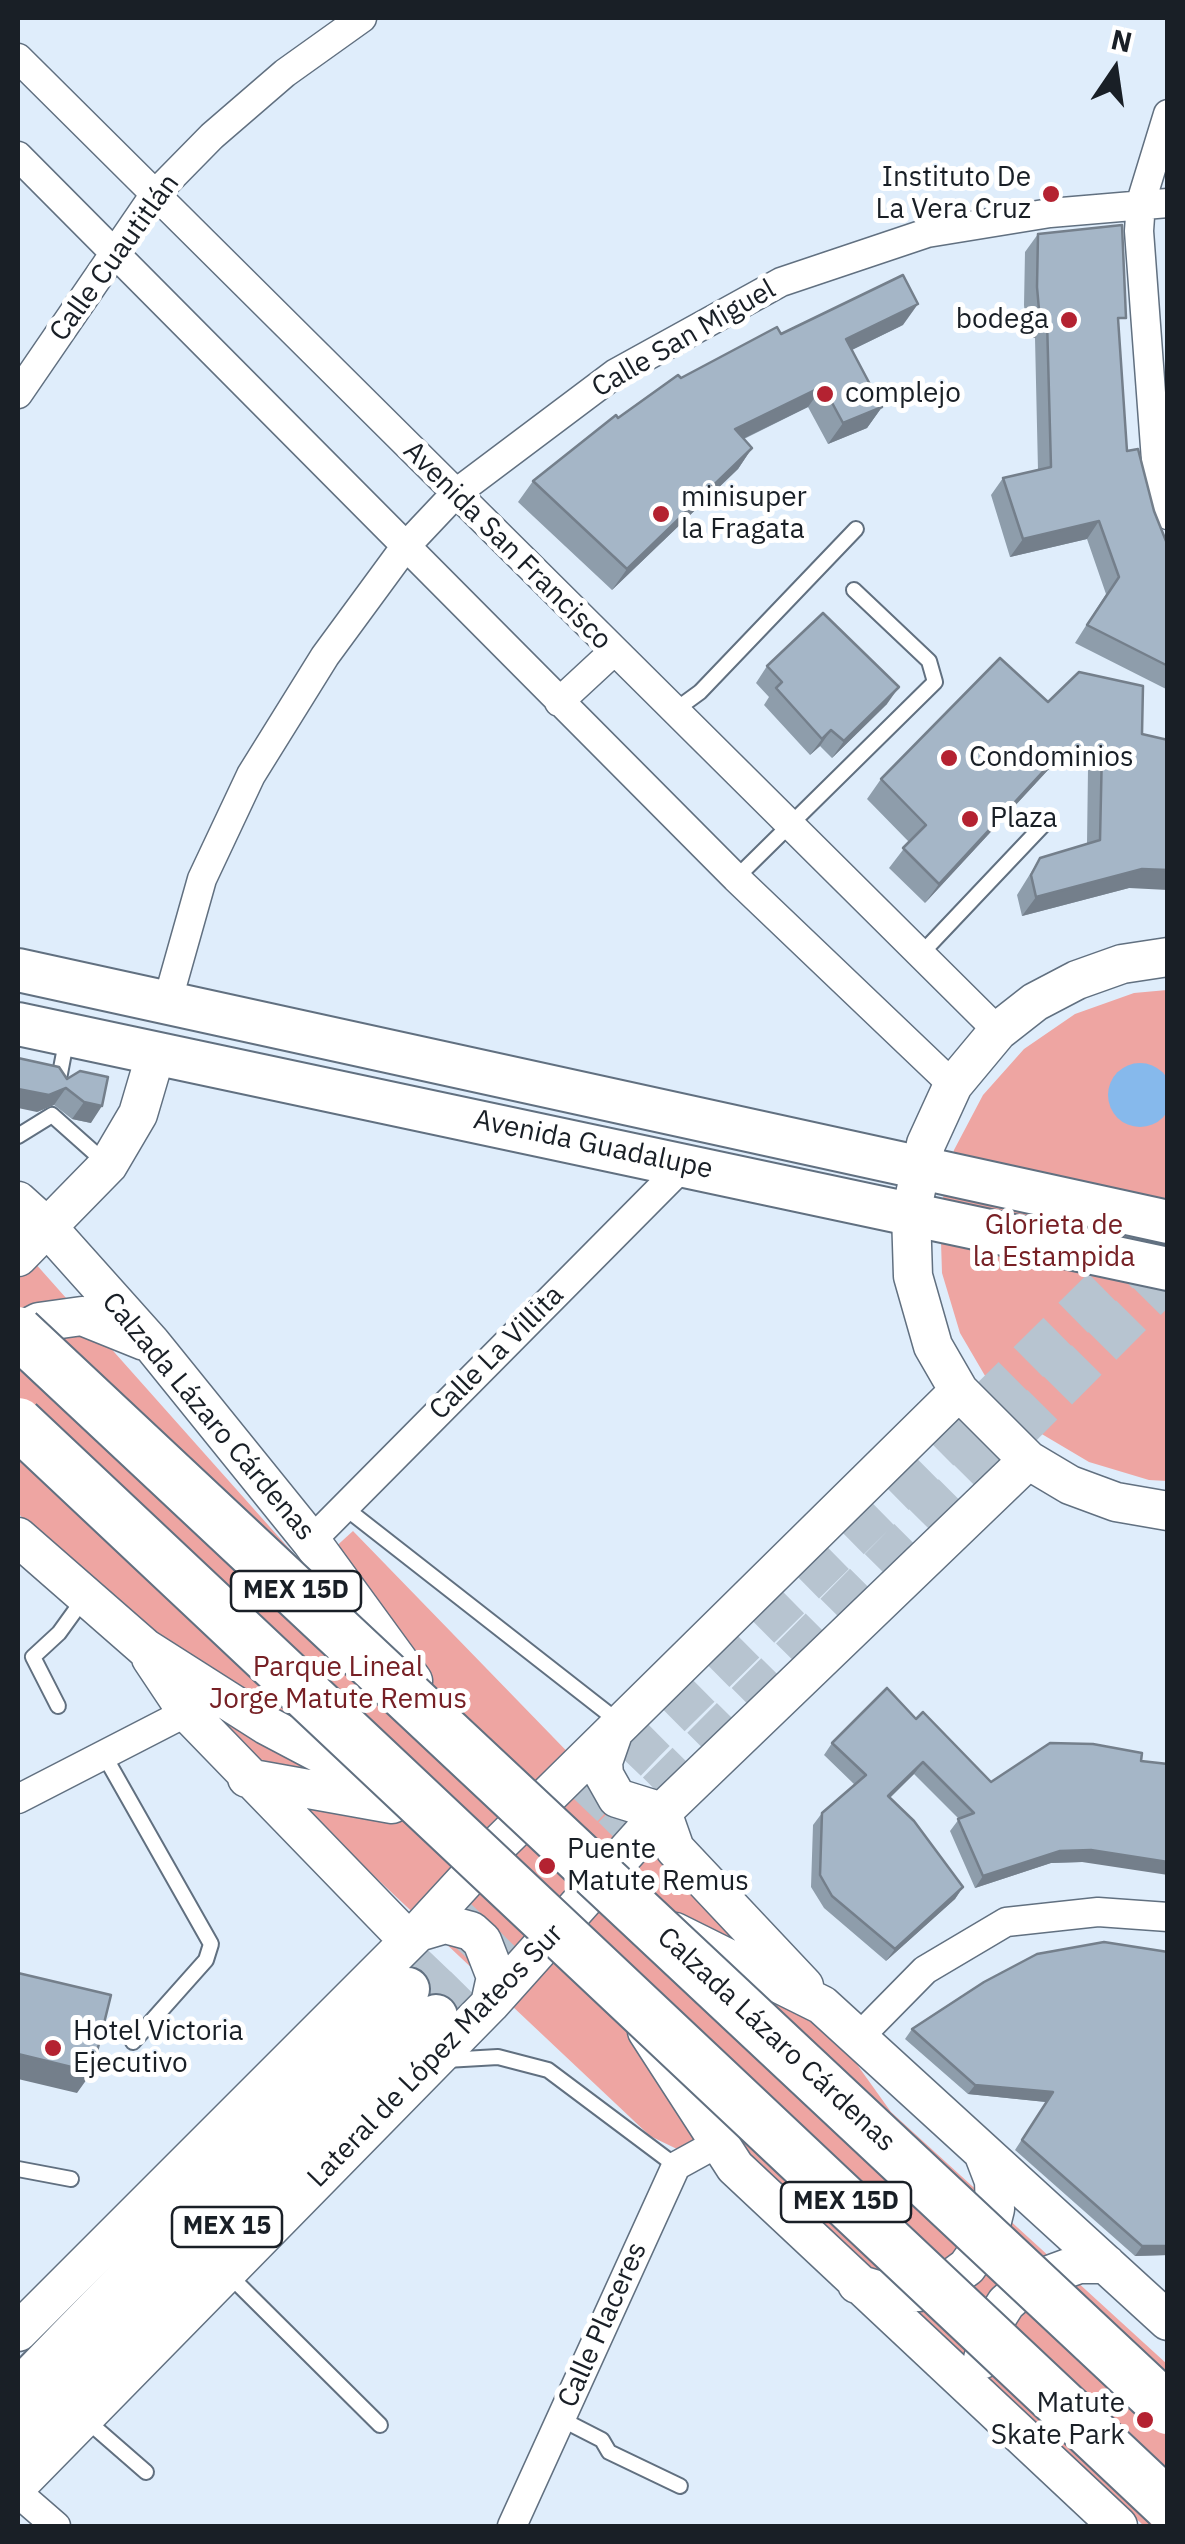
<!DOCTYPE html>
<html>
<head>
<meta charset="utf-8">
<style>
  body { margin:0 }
  #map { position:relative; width:1185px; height:2544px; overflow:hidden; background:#dfedfb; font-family:"IBM Plex Sans",sans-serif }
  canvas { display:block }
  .frame { position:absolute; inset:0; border:20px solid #191f26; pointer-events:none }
  .north { position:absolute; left:1065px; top:20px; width:100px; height:100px; -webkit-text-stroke:8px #fff; paint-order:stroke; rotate:13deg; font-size:28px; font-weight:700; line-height:40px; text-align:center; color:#191f26 }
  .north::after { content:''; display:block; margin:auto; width:35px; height:45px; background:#191f26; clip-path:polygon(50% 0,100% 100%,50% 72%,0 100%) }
</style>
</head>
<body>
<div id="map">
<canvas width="1185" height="2544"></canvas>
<div class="frame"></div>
<div class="north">N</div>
</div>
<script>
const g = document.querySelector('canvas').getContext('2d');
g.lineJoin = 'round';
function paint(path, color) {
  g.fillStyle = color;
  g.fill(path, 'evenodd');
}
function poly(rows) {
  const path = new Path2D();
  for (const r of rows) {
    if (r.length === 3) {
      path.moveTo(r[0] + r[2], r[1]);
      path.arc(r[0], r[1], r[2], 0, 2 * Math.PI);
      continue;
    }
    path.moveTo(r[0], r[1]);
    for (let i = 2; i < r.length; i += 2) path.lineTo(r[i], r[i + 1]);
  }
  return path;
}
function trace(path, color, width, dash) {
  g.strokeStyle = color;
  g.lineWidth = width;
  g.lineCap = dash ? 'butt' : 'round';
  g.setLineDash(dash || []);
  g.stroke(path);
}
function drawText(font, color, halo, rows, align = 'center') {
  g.font = font + ' "IBM Plex Sans",sans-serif';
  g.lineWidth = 10;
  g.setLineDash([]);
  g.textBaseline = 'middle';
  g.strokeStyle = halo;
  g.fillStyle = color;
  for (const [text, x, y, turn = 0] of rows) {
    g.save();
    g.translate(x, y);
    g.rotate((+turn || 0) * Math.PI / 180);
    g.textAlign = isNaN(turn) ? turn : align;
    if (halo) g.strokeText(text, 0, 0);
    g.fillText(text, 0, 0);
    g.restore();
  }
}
paint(poly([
  [1167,990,1167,1481,1149,1480,1089,1462,1035,1430,991,1386,960,1333,942,1273,940,1211,954,1150,983,1095,1024,1049,1075,1014,1134,993],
  [18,1244,309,1571,353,1531,818,2010,891,2112,1167,2364,1167,2526,1144,2526,814,2215,650,2136,216,1727,18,1513]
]), '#eea5a2');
paint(poly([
  [1140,1095,32]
]), '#86b9ec');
trace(poly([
  [408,1989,646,1740,1168,1224],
  [436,2016,1168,1278]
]), '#b7c4d0', 42, [42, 21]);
const lane = poly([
  [674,711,700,692,856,529],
  [736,878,935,682,929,661,854,590],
  [920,955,1046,822],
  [58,1084,67,1037],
  [18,1136,52,1115,107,1164],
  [344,1507,619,1722],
  [58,1706,33,1657,59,1633,85,1597],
  [104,1755,211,1944,206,1960,133,2042],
  [446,2060,498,2057,548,2070,676,2166],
  [18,2169,71,2179],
  [228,2274,380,2425],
  [84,2418,146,2472],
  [561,2419,602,2440,609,2452,680,2486]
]);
const street = poly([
  [18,58,998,1031],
  [1168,114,1141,202,1139,231,1157,474,1168,515],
  [18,156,736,878,953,1085],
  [18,394,155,194,212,136,285,73,362,18],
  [559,702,613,652],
  [167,1003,202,879,251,775,325,656,405,547,455,494,616,373,781,282,927,233,1050,213,1168,203],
  [311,1541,684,1165],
  [18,1799,187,1712],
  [860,2036,925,1970,1006,1922,1098,1912,1168,1917],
  [18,2493,56,2526],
  [512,2526,676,2166,716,2144]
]);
const secondary = poly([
  [1168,957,1122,964,1077,980,1035,1002,998,1031,953,1085,926,1144,911,1213,913,1276,933,1346,959,1391,1028,1460,1070,1485,1116,1502,1168,1511],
  [18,1201,49,1229,151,1343,311,1541,413,1681],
  [18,1257,108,1165,138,1114,156,1053],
  [18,1333,39,1322,82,1316,144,1341],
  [18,1537,145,1648,266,1725,391,1791],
  [151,1658,187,1712,409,1941],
  [612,1736,603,1762,604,1775,617,1798,662,1812,675,1849,804,1986],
  [247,1778,392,1804],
  [418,1932,445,1924,471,1931,482,1941,496,1977,490,2004],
  [675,1932,822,2005,1168,2321],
  [647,2031,735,2167,1118,2526],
  [857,2284,887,2293,919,2292,948,2281,967,2267,988,2237,995,2209,994,2181,984,2155],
  [18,2332,418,1932,497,1846,959,1391],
  [983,2359,994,2322,1006,2303,1030,2282,1079,2264,1106,2264],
  [18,2485,490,2004,662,1812,1028,1460]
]);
const primary = poly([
  [18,970,1168,1222],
  [18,1024,1168,1269],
  [18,2391,408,1989],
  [18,2438,436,2016]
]);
trace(lane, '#617080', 18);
trace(street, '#617080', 31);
trace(secondary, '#617080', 41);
trace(primary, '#617080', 46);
trace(lane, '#fff', 14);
trace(street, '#fff', 28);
trace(secondary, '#fff', 38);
trace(primary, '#fff', 42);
const highwayBridge = poly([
  [18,1332,1168,2409],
  [18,1423,1168,2505]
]);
trace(highwayBridge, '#617080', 54, []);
trace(highwayBridge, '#fff', 50);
paint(poly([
  [1038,234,1119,328,1127,451,1154,511,1168,546,1168,690,1075,643,1106,594,1087,539,1010,557,991,495,1003,478,1038,470,1035,338,1027,338,1024,305,1025,252],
  [903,325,852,350,882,407,867,428,828,444,808,407,744,439,752,448,738,469,612,590,518,502,533,481,618,418,681,378],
  [767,666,887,704,832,758,820,746,810,755,764,705,769,697,756,683],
  [1143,686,1129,888,1022,916,1017,895,1040,858,1087,844,1088,769,1048,770,925,903,889,868,909,842,867,799,881,779,1048,702],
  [80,1071,91,1123,72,1119,54,1105,37,1112,67,1079],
  [916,1719,991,1782,1082,1862,1051,1863,975,1888,950,1831,959,1819,914,1774,890,1798,963,1887,955,1899,886,1961,824,1908,811,1887,813,1825,822,1813,855,1785,824,1755,832,1743],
  [984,1982,1168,2255,1135,2256,1015,2150,1046,2102,968,2094,905,2039,912,2029]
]), '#8e9dab');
paint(poly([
  [918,304,903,325,831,360,846,339],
  [1047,320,1035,338,1027,338,1040,321],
  [823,386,808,407,720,450,735,429],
  [882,407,867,428,828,444,843,423],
  [752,448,738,469,612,590,627,569],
  [1099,521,1087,539,1010,557,1023,539],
  [899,687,887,704,832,758,844,741],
  [831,730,820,746,810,755,822,739],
  [1102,749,1088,769,1048,770,925,903,939,884,1062,751],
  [1142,869,1168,870,1168,890,1129,888,1022,916,1036,897],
  [66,1088,54,1105,37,1112,18,1108,18,1089],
  [84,1102,102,1106,91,1123,72,1119],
  [923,1762,914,1774,879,1808,888,1796],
  [1091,1850,1168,1862,1168,1875,1082,1862,1051,1863,975,1888,983,1876,1060,1851],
  [963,1887,955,1899,886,1961,895,1949],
  [18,2054,92,2072,77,2093,18,2079],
  [975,2085,1053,2092,1046,2102,968,2094],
  [1142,2246,1168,2246,1168,2255,1135,2256]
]), '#747f8b');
const building = poly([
  [1122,225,1126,318,1118,318,1127,451,1138,449,1154,511,1168,546,1168,666,1087,625,1119,577,1099,521,1023,539,1003,478,1051,467,1047,320,1040,321,1037,287,1038,234,1122,225],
  [903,275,918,304,846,339,882,407,843,423,823,386,735,429,752,448,627,569,533,481,616,415,618,418,678,375,681,378,777,327,781,334,903,275],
  [823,613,899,687,844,741,831,730,822,739,776,688,782,682,767,666,823,613],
  [1000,658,1048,702,1079,672,1143,686,1142,734,1168,740,1168,870,1142,869,1036,897,1031,875,1040,858,1100,840,1102,749,1062,751,939,884,903,848,926,825,881,779,1000,658],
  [18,1058,59,1067,67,1079,80,1071,108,1077,102,1106,84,1102,66,1088,49,1095,18,1089,18,1058],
  [887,1688,916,1719,923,1712,991,1782,1050,1743,1093,1744,1142,1753,1141,1761,1168,1764,1168,1862,1091,1850,1060,1851,983,1876,958,1819,974,1813,923,1762,888,1796,914,1821,963,1887,895,1949,832,1896,820,1875,822,1813,866,1775,832,1743,887,1688],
  [1104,1942,1168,1952,1168,2246,1142,2246,1022,2140,1053,2092,975,2085,912,2029,984,1982,1037,1954,1104,1942],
  [18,1973,111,1995,92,2072,18,2054,18,1973]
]);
paint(building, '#a5b6c7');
trace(building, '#747f8b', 2.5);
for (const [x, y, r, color] of [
  [1051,194,10,"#b42231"],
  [1069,320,10,"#b42231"],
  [825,394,10,"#b42231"],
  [661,514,10,"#b42231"],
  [949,758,10,"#b42231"],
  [970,819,10,"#b42231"],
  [547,1866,10,"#b42231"],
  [53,2048,10,"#b42231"],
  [1145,2420,10,"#b42231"]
]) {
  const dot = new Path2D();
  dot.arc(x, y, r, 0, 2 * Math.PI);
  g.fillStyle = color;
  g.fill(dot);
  trace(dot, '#fff', 4);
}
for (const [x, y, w] of [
  [296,1591,130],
  [846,2202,130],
  [227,2227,110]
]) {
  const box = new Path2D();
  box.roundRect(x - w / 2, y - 20, w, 40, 8);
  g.fillStyle = '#fff';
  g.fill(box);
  trace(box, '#191f26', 2.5);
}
drawText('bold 25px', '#191f26', null, [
  ["MEX 15D",296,1591],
  ["MEX 15D",846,2202],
  ["MEX 15",227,2227]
]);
drawText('28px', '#191f26', '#fff', [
  ["Instituto De",1031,178,"right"],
  ["La Vera Cruz",1031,210,"right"],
  ["bodega",1049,320,"right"],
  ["complejo",845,394],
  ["minisuper",681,498],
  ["la Fragata",681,530],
  ["Condominios",969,758],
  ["Plaza",990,819],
  ["Puente",567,1850],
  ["Matute Remus",567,1882],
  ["Hotel Victoria",73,2032],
  ["Ejecutivo",73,2064],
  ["Matute",1125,2404,"right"],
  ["Skate Park",1125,2436,"right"]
], 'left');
drawText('28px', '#191f26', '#fff', [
  ["Calle Cuautitlán",115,258,-54],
  ["Calle San Miguel",684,339,-30],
  ["Avenida San Francisco",507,546,45],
  ["Avenida Guadalupe",593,1145,12],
  ["Calle La Villita",497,1353,-45],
  ["Calzada Lázaro Cárdenas",208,1417,50],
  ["Calzada Lázaro Cárdenas",776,2040,43],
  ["Lateral de López Mateos Sur",436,2056,-46],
  ["Calle Placeres",603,2325,-66]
]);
drawText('28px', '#772025', '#fff', [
  ["Glorieta de",1054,1226],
  ["la Estampida",1054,1258],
  ["Parque Lineal",338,1668],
  ["Jorge Matute Remus",338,1700]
]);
</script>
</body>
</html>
